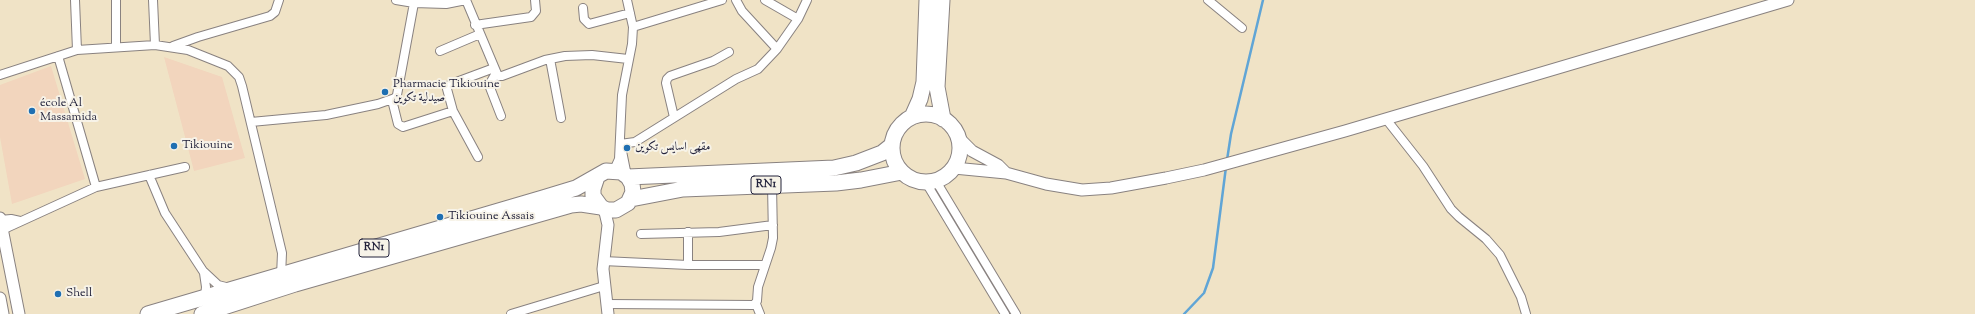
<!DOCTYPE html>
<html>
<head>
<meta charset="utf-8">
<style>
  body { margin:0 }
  canvas { display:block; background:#f0e3c6 }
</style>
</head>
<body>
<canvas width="1975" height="314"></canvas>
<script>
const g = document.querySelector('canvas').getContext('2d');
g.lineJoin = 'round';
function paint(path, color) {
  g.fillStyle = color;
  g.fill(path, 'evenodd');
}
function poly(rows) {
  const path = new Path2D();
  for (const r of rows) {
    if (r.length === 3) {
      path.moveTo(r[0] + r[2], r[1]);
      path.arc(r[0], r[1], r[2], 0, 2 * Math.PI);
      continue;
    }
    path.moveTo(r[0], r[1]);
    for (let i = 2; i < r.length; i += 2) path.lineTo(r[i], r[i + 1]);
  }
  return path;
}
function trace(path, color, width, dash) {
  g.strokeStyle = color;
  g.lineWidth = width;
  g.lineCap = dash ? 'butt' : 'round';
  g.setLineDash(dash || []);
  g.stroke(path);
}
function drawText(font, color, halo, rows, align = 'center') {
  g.font = font + ' "Sorts Mill Goudy",Amiri,serif';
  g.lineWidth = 4;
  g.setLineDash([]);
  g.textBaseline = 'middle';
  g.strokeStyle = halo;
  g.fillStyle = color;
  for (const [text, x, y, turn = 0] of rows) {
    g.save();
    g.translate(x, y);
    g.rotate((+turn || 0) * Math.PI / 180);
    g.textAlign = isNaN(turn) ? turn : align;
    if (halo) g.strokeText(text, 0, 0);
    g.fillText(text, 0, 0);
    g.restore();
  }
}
paint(poly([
  [164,57,222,77,245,158,194,171],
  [51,66,85,179,12,204,0,137,0,85]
]), '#f2d5bd');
trace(poly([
  [1227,160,1231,134,1263,0],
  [1184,314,1204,293,1213,268,1226,167]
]), '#60a5d6', 2.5);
const street = poly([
  [75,0,77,50],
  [116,0,116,47],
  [153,0,155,45],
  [396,0,414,3,446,4,466,0],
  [466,0,498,76,502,76,545,60,565,56,592,55,628,59],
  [736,0,742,11,777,49],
  [765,0,798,19],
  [1208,0,1242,28],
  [583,8,584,19,589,24,630,13],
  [475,25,531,17,536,11,535,0],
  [633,27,722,0],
  [173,46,198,37,270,16,275,12,279,0],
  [440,51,480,34],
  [58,56,96,187],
  [550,59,561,118],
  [496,73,489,85,501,116],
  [0,75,77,50,155,45,188,50,228,66,239,77,242,86,282,253,281,276],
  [392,100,398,124,403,127,453,111],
  [674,117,666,83,667,79,670,76,713,61,729,52],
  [1386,119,1423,166,1451,209,1459,217,1486,239,1500,255,1521,297,1526,314],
  [251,122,326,115,378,104,395,98,397,95,414,3],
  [620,144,635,142,736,79,758,69,777,49,798,19,807,0],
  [622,151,627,176],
  [478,157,453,111,447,89,448,86,451,84,494,68],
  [614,170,619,159,622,95,632,44,633,27,627,0],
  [149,175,165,213,203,271,218,285,230,288],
  [925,181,1005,314],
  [936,181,1016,314],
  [0,220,11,219,20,221],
  [2,230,96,187,185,167],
  [641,234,719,232,773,225],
  [603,261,688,265,765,265],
  [688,265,688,232],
  [204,273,206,287,205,297],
  [607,304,754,305,757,301,758,287,771,248,773,238,772,185],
  [756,304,760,314],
  [511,314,604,286]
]);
const secondary = poly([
  [958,137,972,151,998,165,1006,173],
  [954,168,1006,173,1046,184,1082,190,1111,188,1166,178,1204,170,1345,131,1788,0],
  [604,208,608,225,603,269,608,314],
  [0,218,19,314],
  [0,298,3,314]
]);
const highway = poly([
  [942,0,937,87,943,119],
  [926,148,34],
  [912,117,920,99,924,82,927,0],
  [628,177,834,168,856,163,882,153,892,145],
  [631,199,683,189,836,183,861,180,902,172],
  [148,314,543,198,576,188,606,171,621,172,628,177,632,184,633,192,628,203,616,210,607,210,601,207,593,196,593,189,597,177],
  [202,314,295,284,571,205,581,204,601,207]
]);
trace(street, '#898280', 10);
trace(secondary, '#898280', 13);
trace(highway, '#898280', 17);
trace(street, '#fff', 8);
trace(secondary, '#fff', 11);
trace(highway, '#fff', 15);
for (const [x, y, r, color] of [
  [385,92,4,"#1f6fb2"],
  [32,111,4,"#1f6fb2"],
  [174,146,4,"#1f6fb2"],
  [627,148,4,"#1f6fb2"],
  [440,217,4,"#1f6fb2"],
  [58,294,4,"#1f6fb2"]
]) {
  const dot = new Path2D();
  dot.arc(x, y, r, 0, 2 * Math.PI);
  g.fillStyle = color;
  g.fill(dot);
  trace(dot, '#f7f3e8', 1.5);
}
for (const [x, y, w] of [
  [766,185,30],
  [374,248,30]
]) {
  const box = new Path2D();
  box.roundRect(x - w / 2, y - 9, w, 18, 3);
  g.fillStyle = '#f7f3e8';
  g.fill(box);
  trace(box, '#22223b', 1);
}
drawText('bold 11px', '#22223b', null, [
  ["RN1",766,185],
  ["RN1",374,248]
]);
drawText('12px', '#22223b', '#f7f3e8', [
  ["Pharmacie Tikiouine",393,85],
  ["صيدلية تكوين",393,99],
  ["école Al",40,104],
  ["Massamida",40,118],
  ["Tikiouine",182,146],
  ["مقهى اسايس تكوين",635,148],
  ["Tikiouine Assais",448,217],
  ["Shell",66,294]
], 'left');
</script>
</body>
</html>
